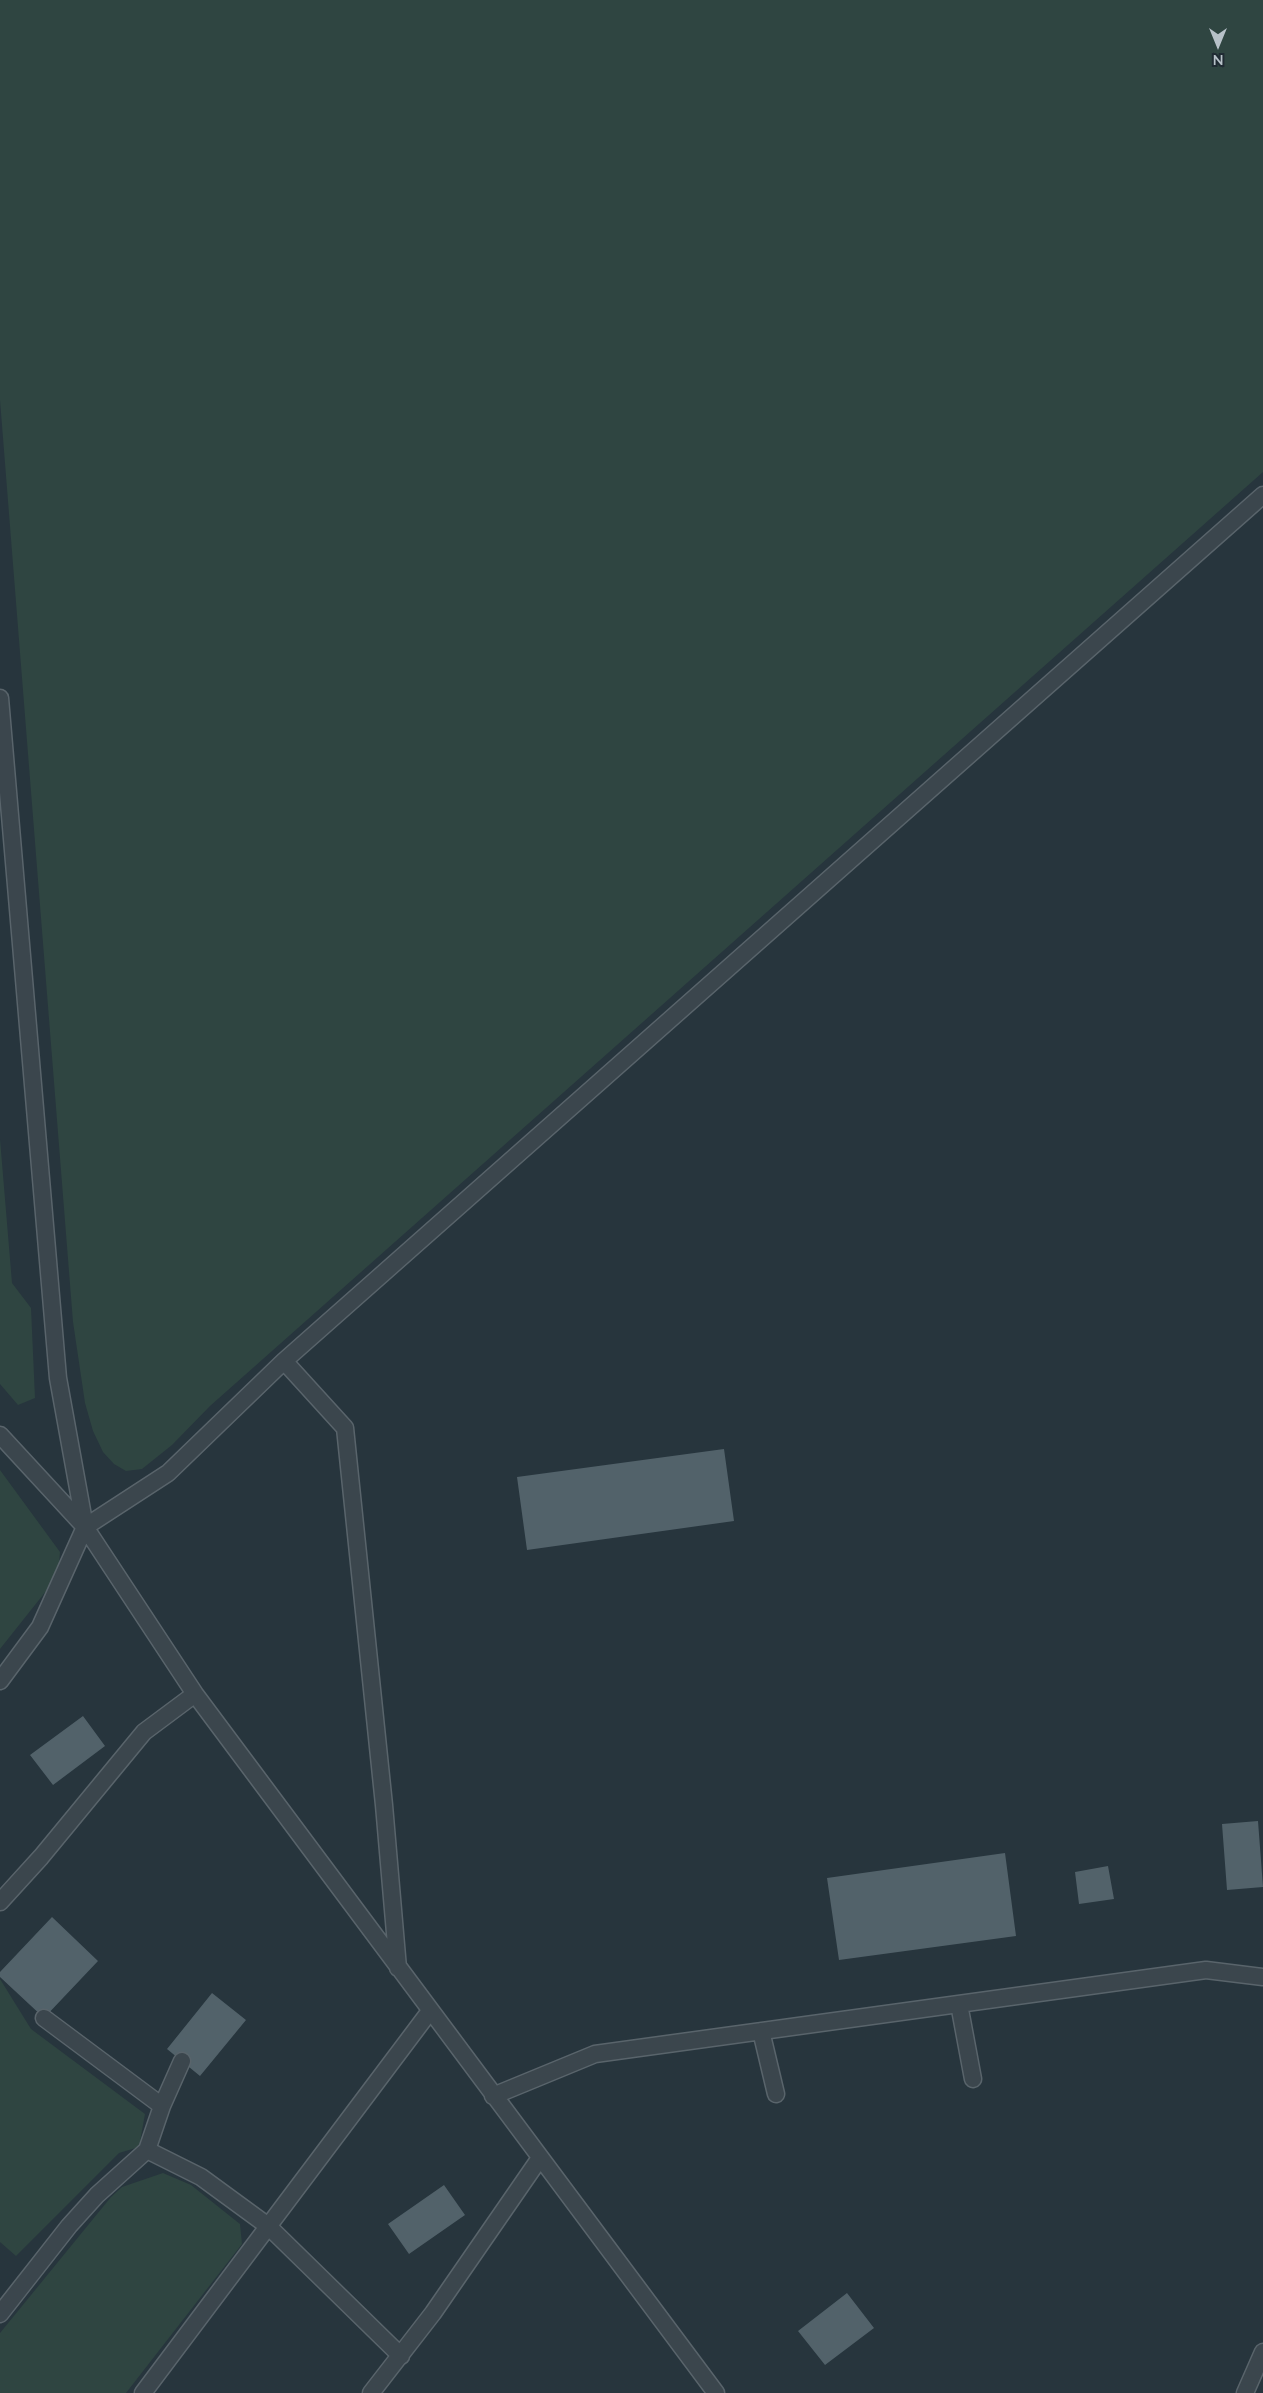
<!DOCTYPE html>
<html>
<head>
<meta charset="utf-8">
<style>
  body { margin:0 }
  #map { position:relative; width:1263px; height:2393px; overflow:hidden; background:#27353d; font-family:Lato,sans-serif }
  canvas { display:block }
  .north { position:absolute; left:1193px; top:20px; width:50px; height:50px; -webkit-text-stroke:4px #202b33; paint-order:stroke; rotate:180deg; font-size:14px; font-weight:700; line-height:20px; text-align:center; color:#b7c1c8 }
  .north::after { content:''; display:block; margin:auto; width:18px; height:22px; background:#b7c1c8; clip-path:polygon(50% 0,100% 100%,50% 72%,0 100%) }
</style>
</head>
<body>
<div id="map">
<canvas width="1263" height="2393"></canvas>
<div class="north">N</div>
</div>
<script>
const g = document.querySelector('canvas').getContext('2d');
g.lineJoin = 'round';
function paint(path, color) {
  g.fillStyle = color;
  g.fill(path, 'evenodd');
}
function poly(rows) {
  const path = new Path2D();
  for (const r of rows) {
    path.moveTo(r[0], r[1]);
    for (let i = 2; i < r.length; i += 2) path.lineTo(r[i], r[i + 1]);
  }
  return path;
}
function trace(path, color, width, dash) {
  g.strokeStyle = color;
  g.lineWidth = width;
  g.lineCap = dash ? 'butt' : 'round';
  g.setLineDash(dash || []);
  g.stroke(path);
}
paint(poly([
  [0,0,1263,0,1263,472,210,1406,172,1445,142,1469,126,1471,114,1464,103,1452,93,1431,85,1403,73,1322,0,400],
  [0,1139,12,1283,31,1308,35,1398,18,1405,0,1384],
  [0,1470,60,1552,58,1576,0,1649],
  [0,1979,31,2029,145,2114,139,2147,119,2153,16,2256,0,2242],
  [163,2173,191,2185,240,2224,242,2244,126,2393,0,2393,0,2333,111,2197,122,2187]
]), '#2f4541');
paint(poly([
  [724,1449,734,1521,527,1550,517,1477],
  [83,1716,105,1746,53,1785,30,1755],
  [1258,1821,1263,1887,1227,1890,1222,1824],
  [1005,1853,1016,1936,839,1960,827,1878],
  [1108,1866,1114,1899,1079,1904,1075,1872],
  [52,1917,98,1961,44,2018,0,1977,0,1972],
  [212,1993,246,2020,200,2076,167,2049],
  [444,2185,465,2215,409,2254,388,2224],
  [847,2293,874,2328,825,2365,798,2331]
]), '#52626a');
const lane = poly([
  [0,698,58,1378,85,1527],
  [284,1361,345,1428,384,1805,398,1968],
  [0,1435,85,1527,195,1694,716,2393],
  [0,1681,40,1627,85,1527,168,1473,284,1361,1263,495],
  [0,1902,41,1857,144,1732,195,1694],
  [959,2004,973,2079],
  [44,2018,162,2106],
  [761,2031,776,2094],
  [493,2096,595,2054,1206,1970,1263,1977],
  [147,2150,162,2106,182,2061],
  [0,2314,69,2226,97,2195,147,2150,201,2177,268,2226,401,2356],
  [143,2393,430,2011],
  [371,2393,433,2313,540,2158],
  [1245,2393,1263,2352]
]);
trace(lane, '#59646b', 19);
trace(lane, '#3b464d', 16);
</script>
</body>
</html>
